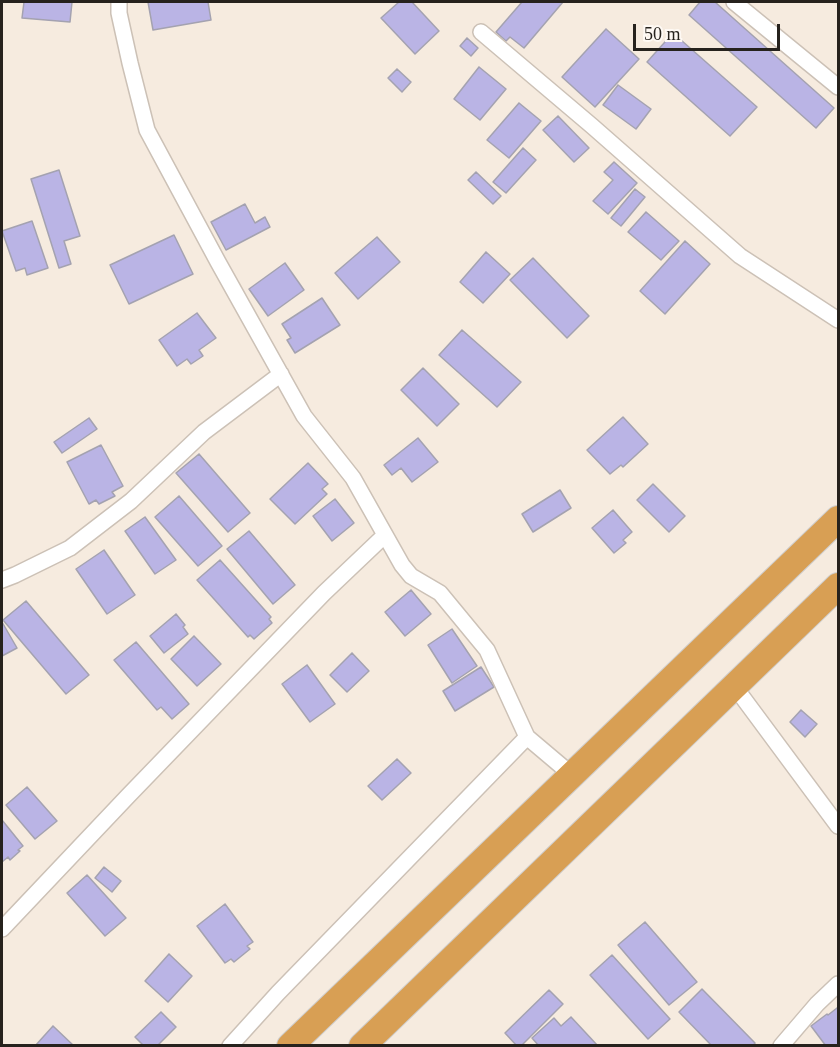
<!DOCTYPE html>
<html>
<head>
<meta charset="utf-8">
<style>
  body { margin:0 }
  #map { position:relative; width:840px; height:1047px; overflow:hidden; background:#f6ebdf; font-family:Georgia,serif }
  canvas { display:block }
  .frame { position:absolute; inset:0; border:3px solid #26221d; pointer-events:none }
  .scale { position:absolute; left:633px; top:24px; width:147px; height:27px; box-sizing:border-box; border:3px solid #26221d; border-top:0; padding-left:8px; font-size:18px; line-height:21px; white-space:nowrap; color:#26221d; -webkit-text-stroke:4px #fef9f4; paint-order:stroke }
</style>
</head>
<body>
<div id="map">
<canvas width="840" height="1047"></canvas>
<div class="frame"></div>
<div class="scale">50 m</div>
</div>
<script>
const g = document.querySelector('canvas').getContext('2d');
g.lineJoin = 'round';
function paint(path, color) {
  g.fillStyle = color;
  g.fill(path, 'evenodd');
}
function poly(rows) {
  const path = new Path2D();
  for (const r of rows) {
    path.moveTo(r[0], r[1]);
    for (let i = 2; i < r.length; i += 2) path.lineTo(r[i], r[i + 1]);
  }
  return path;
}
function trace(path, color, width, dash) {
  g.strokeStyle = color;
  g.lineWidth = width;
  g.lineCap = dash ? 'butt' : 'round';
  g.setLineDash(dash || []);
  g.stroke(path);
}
const building = poly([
  [24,2,72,2,70,22,22,18,24,2],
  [148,2,208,2,211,20,153,30,148,2],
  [399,2,412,2,439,31,415,54,381,18,399,2],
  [522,2,563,2,524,48,510,37,506,41,496,32,522,2],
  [700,2,715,2,834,108,816,128,689,15,700,2],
  [606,29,639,59,595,107,562,77,606,29],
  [673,33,757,107,730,136,647,62,673,33],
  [467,38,478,48,471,56,460,46,467,38],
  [479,67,506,89,480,120,454,99,479,67],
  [397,69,411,82,402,92,388,78,397,69],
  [618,85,651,109,636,129,603,105,618,85],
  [519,103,541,121,509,158,487,140,519,103],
  [558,116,589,148,574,162,543,130,558,116],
  [523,148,536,160,506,193,493,182,523,148],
  [614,162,637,183,608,214,593,201,613,180,604,172,614,162],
  [59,170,80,236,64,241,71,264,59,268,31,179,59,170],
  [476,172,501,196,493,204,468,180,476,172],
  [635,189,645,197,621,226,611,218,635,189],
  [245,204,255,223,265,217,270,227,226,250,211,222,245,204],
  [646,212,679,241,661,260,628,232,646,212],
  [32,221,48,268,27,275,25,268,16,271,2,231,32,221],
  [174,235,193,274,129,304,110,265,174,235],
  [377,237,400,262,358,299,335,273,377,237],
  [685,241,710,264,665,314,640,291,685,241],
  [486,252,510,274,483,303,460,282,486,252],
  [533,258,589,316,567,338,510,280,533,258],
  [285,263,304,290,268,316,249,289,285,263],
  [322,298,340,325,295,353,287,340,291,338,282,324,322,298],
  [197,313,216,338,199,350,203,356,191,364,187,359,177,366,159,340,197,313],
  [462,330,521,382,497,407,439,355,462,330],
  [423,368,459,404,437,426,401,390,423,368],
  [623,417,648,444,623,467,621,465,610,474,587,450,623,417],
  [89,418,97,429,62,453,54,442,89,418],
  [418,438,438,462,412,482,401,468,392,475,384,465,418,438],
  [101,445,123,486,112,492,115,496,99,504,96,500,89,504,67,462,101,445],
  [199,454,250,513,228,532,176,473,199,454],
  [308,463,328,484,322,489,327,494,295,524,270,499,308,463],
  [653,484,685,516,669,532,637,500,653,484],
  [560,490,571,508,533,532,522,514,560,490],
  [179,496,222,546,198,566,155,517,179,496],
  [335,499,354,523,332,541,313,516,335,499],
  [613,510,632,532,623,540,626,543,614,553,592,528,613,510],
  [145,517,176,560,155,574,125,531,145,517],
  [249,531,295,585,273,604,227,549,249,531],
  [104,550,135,595,107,614,76,569,104,550],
  [220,560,271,617,269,619,272,623,254,639,250,635,248,637,197,580,220,560],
  [411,590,431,614,405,636,385,612,411,590],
  [26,601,89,675,66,694,3,620,26,601],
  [176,614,185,625,183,627,188,634,164,653,150,636,176,614],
  [2,622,17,648,2,656,2,622],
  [452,629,477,666,452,683,428,645,452,629],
  [194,636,221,664,197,686,171,659,194,636],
  [136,642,189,704,172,719,161,707,157,710,114,660,136,642],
  [352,653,369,671,347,692,330,675,352,653],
  [307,665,335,704,310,722,282,684,307,665],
  [481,667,494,687,455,711,443,691,481,667],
  [801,710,817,724,805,737,790,722,801,710],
  [397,759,411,773,382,800,368,786,397,759],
  [27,787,57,821,35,839,6,805,27,787],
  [2,820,23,846,18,850,20,851,10,860,8,857,2,862,2,820],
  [104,867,121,881,112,892,95,878,104,867],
  [87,875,126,918,105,936,67,893,87,875],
  [225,904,253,942,247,946,250,949,234,962,231,959,225,963,197,926,225,904],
  [645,922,697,982,669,1005,618,945,645,922],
  [169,954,192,976,168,1002,145,981,169,954],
  [612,955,670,1019,648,1039,590,975,612,955],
  [702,989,755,1043,753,1046,712,1046,679,1012,702,989],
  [549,990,563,1004,521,1046,517,1046,505,1033,549,990],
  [837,1008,838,1010,838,1046,826,1046,811,1026,827,1014,828,1015,837,1008],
  [161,1012,176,1027,157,1046,144,1046,135,1037,161,1012],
  [571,1017,598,1046,539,1046,532,1038,554,1018,561,1026,571,1017],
  [53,1026,74,1046,35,1046,53,1026]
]);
paint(building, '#bab4e5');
trace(building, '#a4a2b0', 1.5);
const minor = poly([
  [119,2,119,13,130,63,147,130,218,262,304,416,353,478,402,565,411,576,440,593,487,650,527,737,572,775],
  [734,2,838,87],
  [481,32,592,126,740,256,838,320],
  [2,580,15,575,70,548,131,501,204,432,281,374],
  [735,687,838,826],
  [2,929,128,796,324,593,385,535],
  [230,1046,278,993,527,737],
  [781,1046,817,1004,838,984]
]);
const trunk = poly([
  [290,1046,838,519],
  [362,1046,838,586]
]);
trace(minor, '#ccc1b6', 18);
trace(trunk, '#cfcecd', 28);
trace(minor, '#fff', 15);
trace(trunk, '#d89f54', 26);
</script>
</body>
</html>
